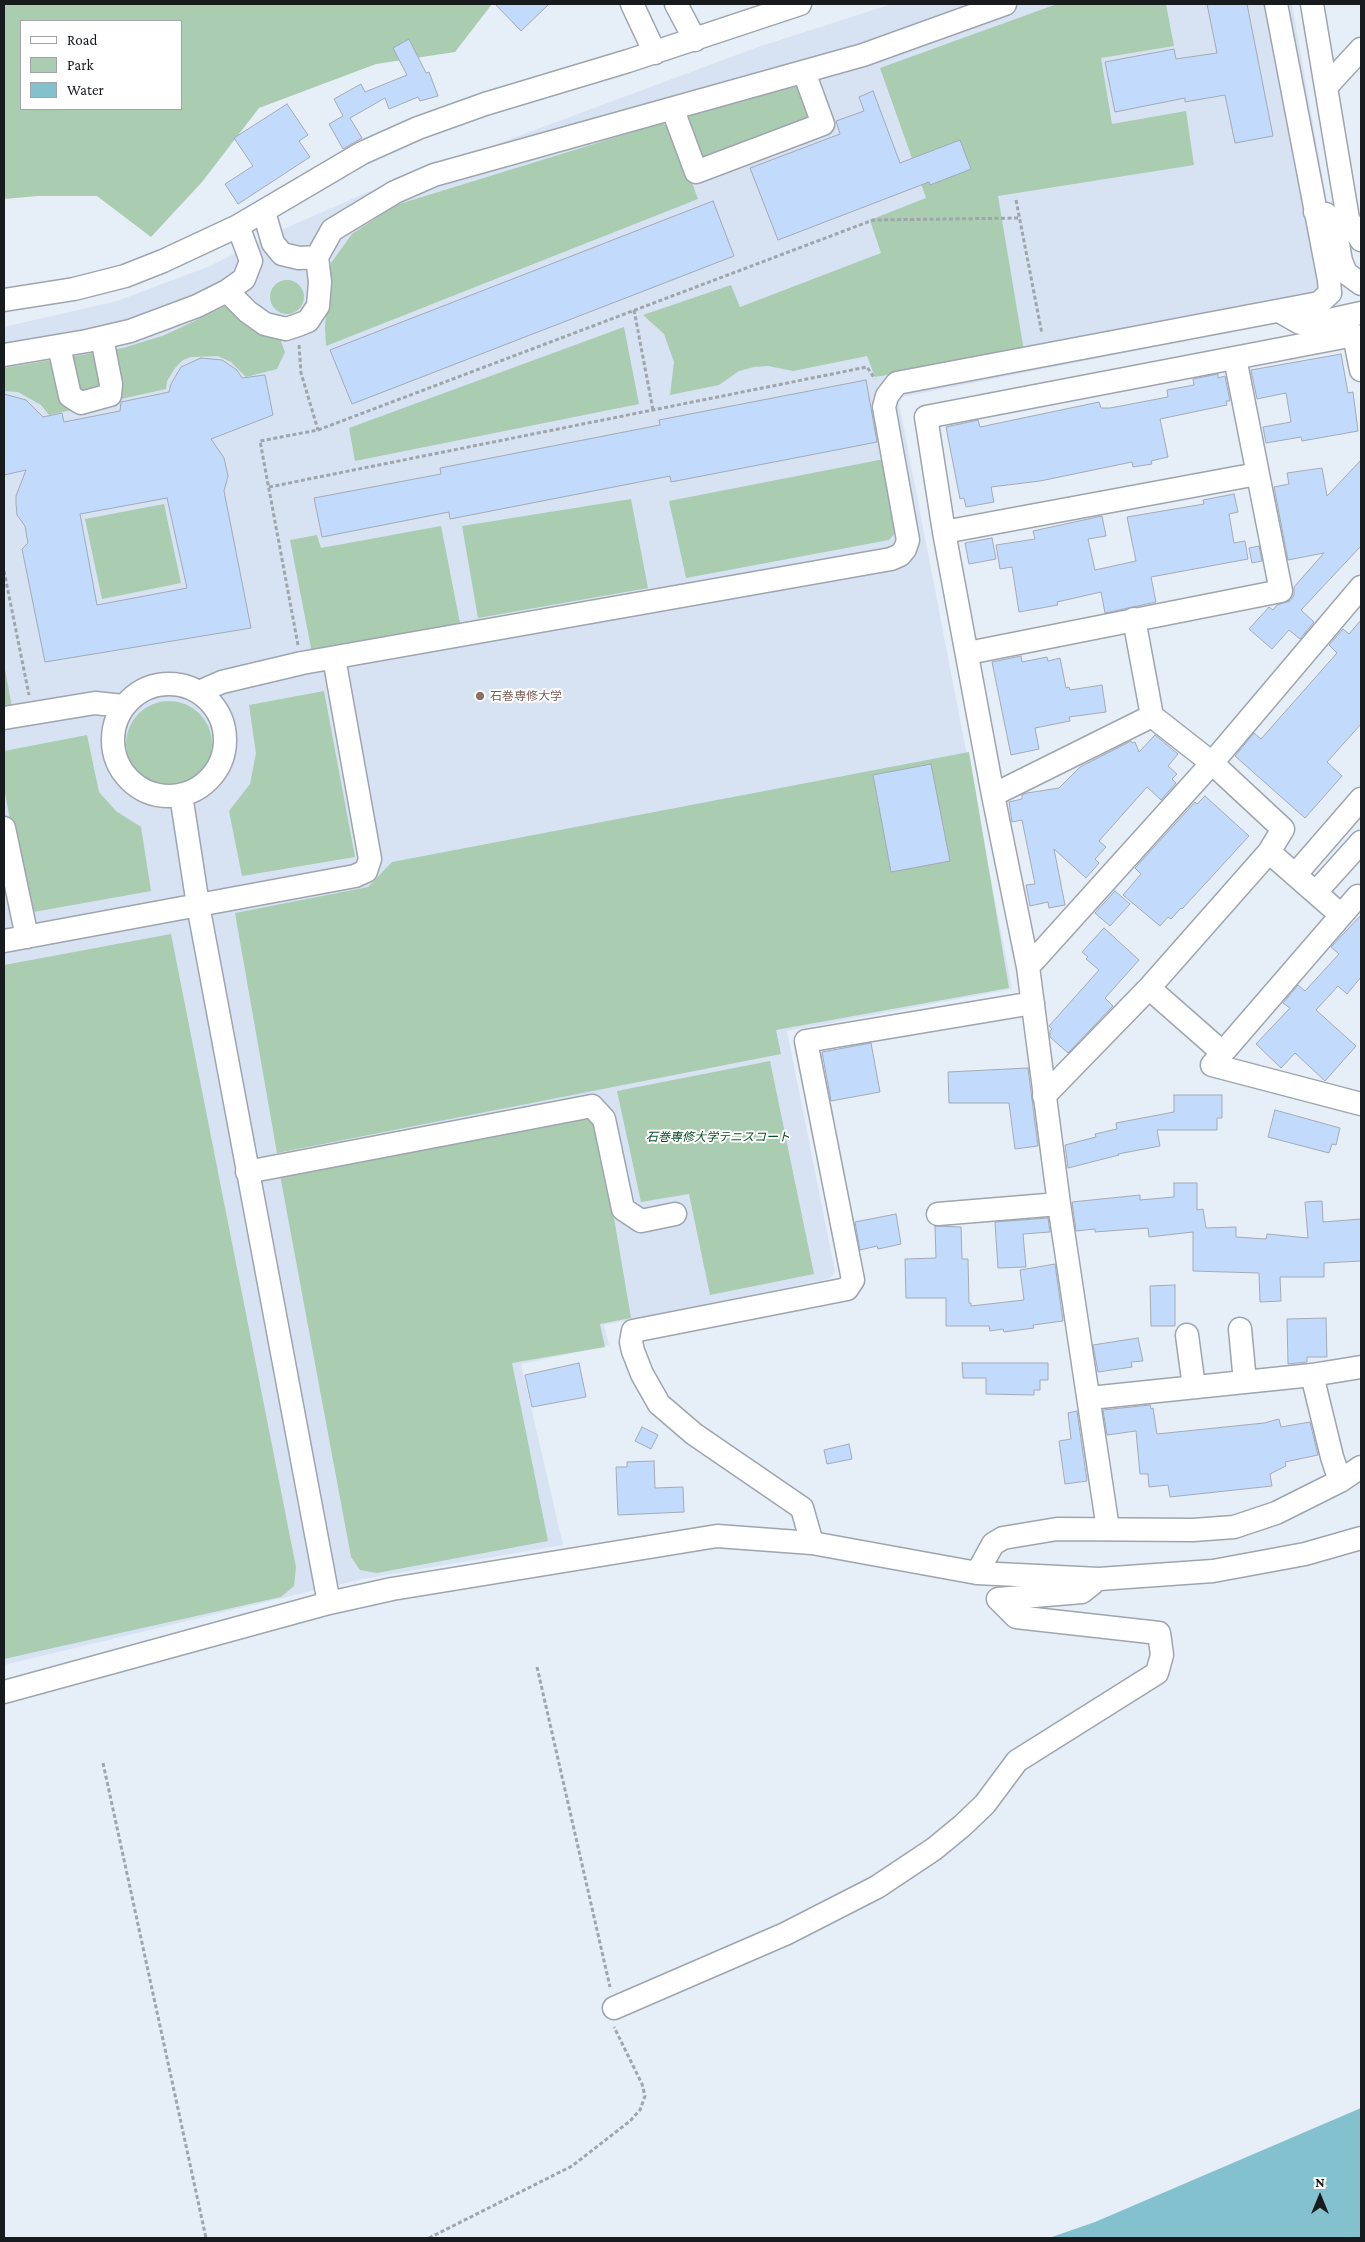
<!DOCTYPE html>
<html>
<head>
<meta charset="utf-8">
<style>
  body { margin:0 }
  #map { position:relative; width:1365px; height:2242px; overflow:hidden; background:#e6eef8; font-family:"Crimson Pro",serif }
  canvas { display:block }
  .frame { position:absolute; inset:0; border:5px solid #181b1e; pointer-events:none }
  .legend { position:absolute; left:20px; top:20px; width:162px; height:90px; box-sizing:border-box; background:#fff; border:1px solid #a3a4a5; margin:0; padding:6px 9px; list-style:none; font-size:15px; color:#181b1e }
  .legend li { display:flex; align-items:center; gap:10px; height:25px }
  .legend b { width:25px; border:1px solid #a3a4a5 }
  .north { position:absolute; left:1295px; top:2172px; width:50px; height:50px; -webkit-text-stroke:4px #fff; paint-order:stroke; rotate:0deg; font-size:14px; font-weight:700; line-height:20px; text-align:center; color:#181b1e }
  .north::after { content:''; display:block; margin:auto; width:18px; height:22px; background:#181b1e; clip-path:polygon(50% 0,100% 100%,50% 72%,0 100%) }
</style>
</head>
<body>
<div id="map">
<canvas width="1365" height="2242"></canvas>
<div class="frame"></div>
<ul class="legend">
<li><b style="height:6px;background:#fff"></b>Road</li>
<li><b style="height:14px;background:#aaccb0"></b>Park</li>
<li><b style="height:14px;background:#82c1cd"></b>Water</li>
</ul>
<div class="north">N</div>
</div>
<script>
const g = document.querySelector('canvas').getContext('2d');
g.lineJoin = 'round';
function paint(path, color) {
  g.fillStyle = color;
  g.fill(path, 'evenodd');
}
function poly(rows) {
  const path = new Path2D();
  for (const r of rows) {
    if (r.length === 3) {
      path.moveTo(r[0] + r[2], r[1]);
      path.arc(r[0], r[1], r[2], 0, 2 * Math.PI);
      continue;
    }
    path.moveTo(r[0], r[1]);
    for (let i = 2; i < r.length; i += 2) path.lineTo(r[i], r[i + 1]);
  }
  return path;
}
function trace(path, color, width, dash) {
  g.strokeStyle = color;
  g.lineWidth = width;
  g.lineCap = dash ? 'butt' : 'round';
  g.setLineDash(dash || []);
  g.stroke(path);
}
function drawText(font, color, halo, rows, align = 'center') {
  g.font = font + ' "Crimson Pro","Noto Sans JP",serif';
  g.lineWidth = 4;
  g.setLineDash([]);
  g.textBaseline = 'middle';
  g.strokeStyle = halo;
  g.fillStyle = color;
  for (const [text, x, y, turn = 0] of rows) {
    g.save();
    g.translate(x, y);
    g.rotate((+turn || 0) * Math.PI / 180);
    g.textAlign = isNaN(turn) ? turn : align;
    if (halo) g.strokeText(text, 0, 0);
    g.fillText(text, 0, 0);
    g.restore();
  }
}
paint(poly([
  [892,4,1292,4,1343,294,1321,314,902,397,899,403,1012,989,787,1031,835,1272,829,1279,604,1325,609,1345,521,1364,563,1545,362,1579,4,1665,4,327,117,301,210,266,288,227,368,192,758,47]
]), '#d7e3f3');
paint(poly([
  [4,4,492,4,455,52,376,64,259,108,202,182,151,237,97,196,38,196,4,199],
  [21,21,181,21,181,109,21,109],
  [1057,4,1166,4,1174,46,1101,58,1112,124,1186,111,1194,165,998,196,1024,351,875,377,867,356,793,371,768,366,754,367,739,371,719,385,670,395,674,362,664,334,643,315,731,285,740,307,881,253,870,220,926,198,880,68],
  [801,85,809,109,807,120,703,157,696,154,686,127,690,115],
  [662,123,672,129,698,199,326,346,325,327,331,263,352,234,396,205],
  [287,297,17],
  [228,305,242,322,260,334,279,336,285,352,277,369,246,377,231,362,218,356,191,357,183,360,175,368,167,381,166,389,49,415,41,405,18,392,4,391,4,368,123,348,165,335],
  [624,327,639,404,355,461,349,428],
  [884,459,899,529,889,540,686,578,669,501],
  [631,499,648,588,478,618,462,526],
  [164,504,181,583,102,599,85,519],
  [441,526,460,623,312,653,290,540,317,535,321,548],
  [4,664,12,707,4,709],
  [324,691,355,857,242,876,229,811,250,784,256,753,249,705],
  [169,744,43],
  [87,735,99,792,116,811,141,827,151,891,28,913,4,788,4,751],
  [969,752,1009,988,776,1030,781,1054,277,1153,235,913,368,887,392,862],
  [171,934,296,1567,294,1586,281,1597,4,1659,4,965],
  [770,1061,814,1274,710,1295,689,1194,641,1202,617,1091],
  [581,1115,598,1124,631,1318,600,1324,605,1347,512,1363,548,1541,377,1573,360,1570,351,1557,280,1175]
]), '#aaccb0');
paint(poly([
  [1361,2108,1361,2238,1049,2238,1095,2222]
]), '#82c1cd');
const building = poly([
  [495,4,549,4,521,31,495,4],
  [1207,4,1247,4,1273,136,1235,143,1225,95,1185,102,1185,98,1115,112,1105,62,1174,49,1176,59,1217,53,1207,4],
  [409,39,426,73,429,72,438,96,420,101,418,97,389,109,385,98,350,118,362,138,343,149,329,124,343,116,334,99,361,84,365,92,407,75,393,48,409,39],
  [873,91,900,163,960,140,971,169,930,185,929,182,778,240,750,168,840,134,836,121,864,111,859,97,873,91],
  [287,104,308,135,299,141,310,157,238,204,225,184,253,166,234,138,287,104],
  [713,201,734,256,352,404,330,350,713,201],
  [1341,354,1348,393,1353,392,1358,431,1302,441,1301,437,1266,443,1263,427,1291,422,1286,393,1257,399,1251,370,1341,354],
  [201,358,222,360,237,370,242,378,265,375,273,415,211,439,224,458,228,476,224,491,251,628,45,662,22,549,28,543,25,526,17,515,16,504,16,496,26,470,4,475,4,394,26,400,43,417,62,413,64,422,120,411,121,402,169,392,171,384,181,367,201,358],
  [167,498,187,588,97,605,80,514,167,498],
  [1218,374,1218,378,1225,376,1230,401,1226,401,1227,405,1160,419,1168,457,1151,461,1152,464,1133,467,1132,462,1040,481,991,487,994,502,966,507,964,498,960,499,946,427,978,420,980,427,1099,402,1101,408,1110,408,1168,397,1167,390,1194,385,1193,379,1218,374],
  [866,380,877,442,671,482,670,476,450,519,449,512,322,537,314,498,441,474,440,468,660,425,659,420,866,380],
  [1361,460,1361,546,1301,610,1314,622,1300,639,1289,630,1272,649,1249,629,1269,607,1273,610,1277,605,1290,601,1294,595,1294,587,1324,553,1288,560,1274,487,1289,484,1287,473,1322,468,1327,496,1361,460],
  [1234,494,1238,512,1229,514,1234,543,1245,541,1248,559,1151,577,1156,602,1105,613,1101,592,1057,602,1058,605,1019,612,1012,567,1000,569,996,545,1035,539,1033,531,1102,516,1106,536,1088,539,1095,570,1136,561,1127,517,1204,504,1203,500,1234,494],
  [992,538,996,559,969,564,965,543,992,538],
  [1259,546,1262,561,1252,563,1249,548,1259,546],
  [1361,620,1361,724,1327,762,1342,776,1305,818,1235,756,1254,733,1261,739,1337,653,1329,645,1343,629,1349,634,1361,620],
  [1021,656,1022,662,1047,657,1048,661,1060,658,1066,688,1069,687,1070,690,1102,685,1106,712,1069,717,1070,721,1035,728,1039,749,1011,755,992,662,1021,656],
  [1155,735,1178,754,1168,766,1177,774,1172,779,1176,783,1161,800,1147,787,1099,841,1106,847,1095,859,1099,863,1086,878,1054,849,1065,905,1049,908,1048,902,1030,906,1026,885,1035,884,1022,820,1012,822,1009,802,1022,799,1022,795,1027,793,1059,788,1080,767,1131,741,1132,743,1135,742,1139,752,1155,735],
  [931,764,950,861,891,872,873,775,931,764],
  [1205,796,1249,836,1182,909,1181,908,1171,919,1168,917,1160,926,1123,895,1141,874,1135,868,1195,802,1197,804,1205,796],
  [1115,891,1130,904,1110,926,1095,913,1115,891],
  [1361,915,1361,977,1347,994,1338,986,1316,1010,1356,1046,1325,1081,1295,1053,1281,1068,1256,1044,1290,1008,1283,1003,1298,985,1305,991,1339,954,1331,947,1361,915],
  [1104,928,1139,960,1105,998,1113,1006,1068,1053,1050,1037,1050,1031,1052,1029,1049,1026,1099,970,1086,959,1088,957,1082,952,1104,928],
  [871,1043,880,1092,831,1101,822,1052,871,1043],
  [1028,1068,1038,1146,1015,1149,1009,1103,949,1103,948,1072,1028,1068],
  [1174,1095,1222,1095,1222,1118,1217,1118,1217,1130,1157,1130,1160,1146,1118,1154,1119,1155,1068,1168,1065,1145,1096,1137,1095,1134,1117,1129,1116,1123,1174,1112,1174,1095],
  [1275,1110,1340,1128,1336,1145,1332,1144,1329,1153,1268,1137,1275,1110],
  [1174,1183,1197,1183,1197,1210,1203,1209,1206,1228,1236,1227,1236,1237,1266,1239,1267,1234,1308,1238,1305,1202,1322,1201,1323,1222,1361,1219,1361,1261,1324,1263,1324,1277,1280,1277,1281,1301,1260,1302,1259,1273,1193,1271,1193,1232,1149,1237,1148,1228,1095,1232,1095,1229,1076,1231,1072,1202,1140,1195,1140,1200,1174,1197,1174,1183],
  [896,1214,901,1244,878,1249,877,1246,860,1250,855,1222,896,1214],
  [1048,1218,1050,1232,1023,1234,1026,1267,998,1268,995,1222,1048,1218],
  [935,1226,961,1227,962,1259,968,1259,969,1303,971,1303,971,1306,1024,1300,1020,1270,1055,1264,1063,1321,1033,1325,1034,1328,1004,1332,1003,1329,990,1331,989,1326,946,1326,946,1298,906,1298,905,1259,936,1258,935,1226],
  [1175,1285,1175,1326,1151,1326,1150,1286,1175,1285],
  [1326,1318,1327,1357,1307,1357,1307,1362,1288,1364,1287,1319,1326,1318],
  [1138,1338,1143,1361,1131,1362,1132,1367,1098,1372,1093,1345,1138,1338],
  [579,1363,586,1397,532,1407,525,1375,579,1363],
  [962,1363,1048,1363,1048,1380,1040,1380,1040,1390,1034,1390,1034,1395,986,1394,986,1378,963,1378,962,1363],
  [1150,1405,1151,1409,1153,1408,1157,1434,1264,1423,1279,1419,1281,1427,1310,1422,1318,1455,1285,1462,1286,1466,1270,1474,1272,1486,1170,1497,1168,1485,1149,1487,1148,1474,1140,1474,1136,1431,1107,1435,1103,1410,1150,1405],
  [1077,1411,1087,1481,1065,1484,1059,1441,1071,1439,1068,1413,1077,1411],
  [642,1427,658,1435,651,1449,635,1441,642,1427],
  [849,1444,852,1459,827,1464,824,1450,849,1444],
  [654,1461,655,1488,683,1487,684,1512,618,1515,616,1467,627,1467,627,1462,654,1461]
]);
paint(building, '#c2dbfc');
trace(building, '#a3aab4', 1);
const minor = poly([
  [632,4,655,53],
  [676,4,695,40],
  [1312,4,1348,219,1361,240],
  [1326,87,1361,49],
  [673,110,696,172,823,124,804,72],
  [264,212,273,243,282,254,299,258,317,257,332,230,395,192,434,175,863,55,1005,4],
  [1315,212,1326,214,1334,222,1341,261,1346,273,1361,284],
  [227,291,248,312,265,324,286,329,298,325,308,321,318,306,320,282,317,257],
  [4,300,74,289,125,276,163,261,238,226,362,153,418,128,485,104,628,61,800,4],
  [1279,311,1300,323,1316,323,1361,313],
  [59,346,70,396,81,403,110,395,111,384,102,338],
  [4,355,87,341,130,331,197,306,227,291,244,279,251,261,238,226],
  [944,532,1257,474],
  [1134,619,1152,716],
  [968,653,1281,591,1235,358],
  [169,740,56],
  [199,692,222,682,302,663,891,559,900,555,905,549,908,540,884,407,887,396,897,383,1319,303,1330,293,1329,280,1276,4],
  [4,718,95,703,123,706],
  [181,795,198,905,329,1603],
  [993,795,1152,716,1212,763,1283,829,1269,852,1149,988,1044,1096],
  [4,828,27,937],
  [1269,852,1341,915],
  [1295,875,1361,799],
  [1316,892,1361,842],
  [1361,899,1358,896,1212,1065,1361,1104],
  [4,941,355,876,366,871,370,859,334,658],
  [1028,967,1212,763,1361,587],
  [1149,988,1223,1053],
  [247,1172,592,1106,604,1119,623,1209,641,1221,675,1214],
  [938,1214,1059,1204],
  [1240,1329,1245,1382],
  [1187,1335,1194,1387],
  [1312,1375,1332,1457,1340,1481],
  [1090,1398,1312,1375,1361,1367],
  [1108,1529,1059,1204,1028,967,993,795,944,532,926,417,1354,335,1361,370],
  [812,1543,802,1508,694,1434,659,1404,642,1374,633,1351,631,1342,633,1331,847,1289,853,1280,806,1041,1033,1003],
  [977,1573,993,1544,1003,1538,1057,1529,1193,1530,1234,1527,1276,1513,1340,1481,1361,1467],
  [4,1692,329,1603,392,1589,717,1536,812,1543,977,1573,1099,1579,1213,1571,1305,1554,1361,1538],
  [614,2008,785,1934,877,1887,934,1849,962,1826,985,1804,1017,1761,1157,1673,1162,1655,1159,1633,1016,1617,998,1599,1082,1592,1092,1584]
]);
trace(minor, '#9ea5ae', 25);
trace(poly([
  [1016,200,1042,334],
  [634,310,653,410],
  [299,345,301,373,318,430],
  [269,487,867,367,875,379],
  [4,571,29,695],
  [298,645,260,441,318,430,873,220,1020,218],
  [537,1667,610,1987],
  [103,1763,206,2238],
  [429,2238,572,2166,630,2121,640,2110,645,2096,642,2084,614,2027]
]), '#9fa5ad', 3, [4, 2.5]);
trace(minor, '#fff', 22);
for (const [x, y, r, color] of [
  [480,696,5,"#8d6e63"]
]) {
  const dot = new Path2D();
  dot.arc(x, y, r, 0, 2 * Math.PI);
  g.fillStyle = color;
  g.fill(dot);
  trace(dot, '#fff', 2);
}
drawText('12px', '#785e54', '#fff', [
  ["石巻専修大学",490,696]
], 'left');
drawText('italic 12px', '#054d23', '#fff', [
  ["石巻専修大学テニスコート",718,1137]
]);
</script>
</body>
</html>
